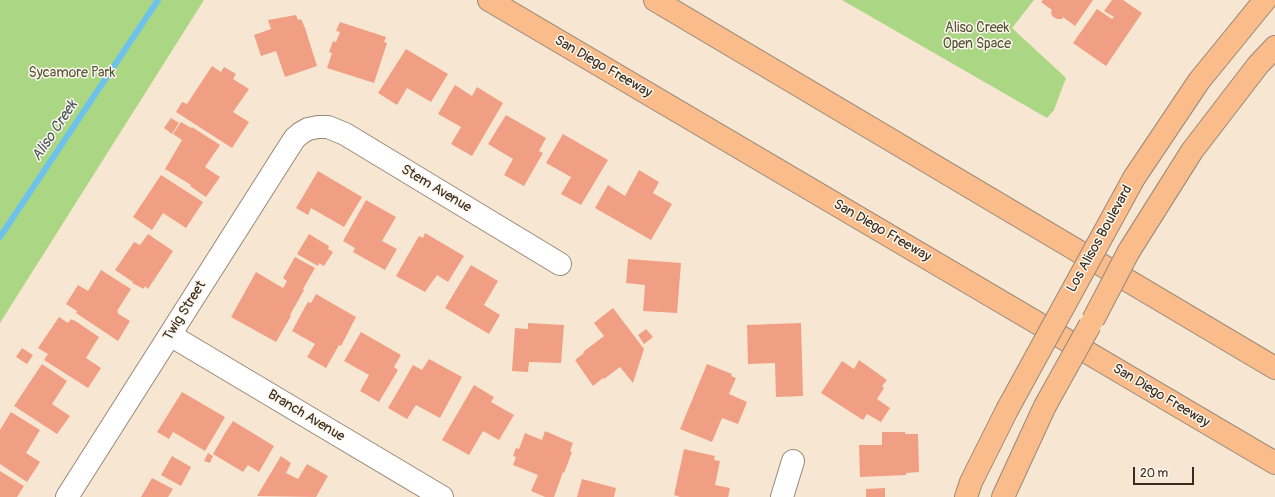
<!DOCTYPE html>
<html>
<head>
<meta charset="utf-8">
<style>
  body { margin:0 }
  #map { position:relative; width:1275px; height:497px; overflow:hidden; background:#f7e7d2; font-family:Pangolin,sans-serif }
  canvas { display:block }
  .scale { position:absolute; left:1133px; top:467px; width:61px; height:18px; box-sizing:border-box; border:2px solid #3b2a1e; border-top:0; padding-left:5px; font-size:12px; line-height:14px; white-space:nowrap; color:#3b2a1e; -webkit-text-stroke:3px #fbf7ec; paint-order:stroke }
</style>
</head>
<body>
<div id="map">
<canvas width="1275" height="497"></canvas>
<div class="scale">20 m</div>
</div>
<script>
const g = document.querySelector('canvas').getContext('2d');
g.lineJoin = 'round';
function paint(path, color) {
  g.fillStyle = color;
  g.fill(path, 'evenodd');
}
function poly(rows) {
  const path = new Path2D();
  for (const r of rows) {
    path.moveTo(r[0], r[1]);
    for (let i = 2; i < r.length; i += 2) path.lineTo(r[i], r[i + 1]);
  }
  return path;
}
function trace(path, color, width, dash) {
  g.strokeStyle = color;
  g.lineWidth = width;
  g.lineCap = dash ? 'butt' : 'round';
  g.setLineDash(dash || []);
  g.stroke(path);
}
function drawText(font, color, halo, rows, align = 'center') {
  g.font = font + ' Pangolin,sans-serif';
  g.lineWidth = 3;
  g.setLineDash([]);
  g.textBaseline = 'middle';
  g.strokeStyle = halo;
  g.fillStyle = color;
  for (const [text, x, y, turn = 0] of rows) {
    g.save();
    g.translate(x, y);
    g.rotate((+turn || 0) * Math.PI / 180);
    g.textAlign = isNaN(turn) ? turn : align;
    if (halo) g.strokeText(text, 0, 0);
    g.fillText(text, 0, 0);
    g.restore();
  }
}
paint(poly([
  [0,0,204,0,0,323],
  [842,0,1034,0,1012,28,1066,78,1054,110,1047,118]
]), '#abd784');
trace(poly([
  [0,237,158,0]
]), '#6ec1ea', 6);
paint(poly([
  [1043,0,1093,0,1075,26,1063,17,1062,19,1057,19,1052,16,1051,12,1052,10,1041,2],
  [1112,0,1123,0,1142,13,1106,66,1073,43,1097,9,1112,19,1114,17,1104,11],
  [296,15,298,20,301,19,305,28,317,66,285,77,276,51,261,56,254,35,271,29,268,20],
  [340,22,386,37,384,42,387,43,374,83,327,68,332,53,329,52,333,41,336,42,340,32,336,31],
  [406,49,448,74,431,102,407,88,397,105,378,93],
  [212,66,221,72,224,67,236,74,233,79,249,89,233,112,249,122,232,148,176,112,182,102,187,104],
  [455,85,472,96,477,87,503,103,472,156,451,144,461,127,438,114],
  [506,115,546,138,539,151,543,153,524,186,504,175,513,159,488,144],
  [171,118,179,123,172,134,164,128],
  [181,122,191,128,192,127,220,145,205,167,220,177,206,197,190,186,191,185,165,169,182,140,173,134],
  [563,134,608,160,581,205,561,194,571,177,546,163],
  [639,170,659,182,653,193,672,204,651,240,595,208,608,185,625,196],
  [318,171,362,197,344,227,311,208,308,215,296,208],
  [161,175,203,202,186,228,163,213,152,230,133,217],
  [366,200,396,217,382,241,397,249,385,270,353,252,355,248,343,241],
  [425,233,464,256,448,282,437,275,425,292,396,276,419,236,423,238],
  [148,234,173,251,148,289,145,286,144,289,132,283,133,282,115,270,134,242,140,245],
  [309,234,329,246,328,249,333,252,324,266,319,263,318,266,297,254],
  [295,257,315,268,303,289,304,290,290,315,291,316,276,342,231,317,256,272,283,288,287,281,283,278],
  [628,259,681,263,677,313,643,311,645,285,626,283],
  [471,265,498,281,484,305,500,315,489,334,445,308],
  [101,270,131,289,117,311,119,312,117,313,130,321,118,341,76,313,77,311,66,304,78,285,88,291],
  [316,294,356,317,341,346,339,345,326,368,307,357,315,344,292,331,305,307,308,302,311,303],
  [613,308,644,349,633,383,620,367,604,379,603,378,593,386,575,360,584,353,583,352,604,336,594,323],
  [59,317,68,323,71,319,77,322,99,337,86,358,101,368,88,388,44,360,48,354,38,348],
  [528,323,564,325,561,363,529,362,528,372,512,371,515,328,528,329],
  [801,323,803,396,776,397,775,363,748,364,747,325],
  [646,329,653,337,644,344,638,335],
  [361,332,401,355,394,367,398,370,379,402,360,391,369,375,344,361],
  [22,348,33,355,27,364,16,357],
  [429,359,462,377,440,418,416,405,407,419,388,408,413,365,422,370],
  [859,360,887,380,882,386,884,388,877,399,890,408,881,422,867,414,863,420,821,393,842,361,854,369],
  [42,364,67,381,52,404,70,416,57,434,14,406],
  [707,364,732,374,731,376,736,378,729,394,747,402,738,424,722,418,712,442,680,429],
  [474,385,494,397,491,402,514,415,499,440,483,431,469,455,442,440],
  [182,392,225,417,205,451,173,432,169,439,157,432],
  [11,412,40,430,26,453,40,462,27,482,0,464,0,430],
  [233,421,274,446,259,472,248,465,243,472,213,454,225,433],
  [545,431,573,443,570,451,572,452,564,473,563,472,554,497,545,497,531,491,538,475,513,465,516,457,513,456,516,448,519,449,525,433,542,440],
  [882,432,905,432,905,434,918,434,919,472,906,473,906,475,860,477,859,445,882,445],
  [684,449,715,456,714,460,720,461,715,485,730,488,728,497,680,497,674,495],
  [208,453,213,456,210,463,204,461],
  [172,456,191,467,181,486,161,475],
  [281,456,291,463,286,473,298,479,307,464,328,476,316,497,257,496],
  [0,471,24,486,17,497,0,497],
  [152,478,173,489,168,497,141,497],
  [582,479,616,488,614,497,577,497],
  [885,488,885,497,866,497,866,489]
]), '#f19f84');
const minor = poly([
  [170,335,442,497],
  [67,497,284,155,295,138,301,133,308,129,318,127,328,127,345,134,560,264],
  [782,497,793,461]
]);
const major = poly([
  [1134,178,1199,81,1265,0],
  [1129,251,1192,151,1258,65,1275,47],
  [966,497,971,482,1007,410],
  [1003,497,1045,406]
]);
const highway = poly([
  [489,0,1275,463],
  [655,0,1275,368]
]);
trace(minor, '#998878', 24);
trace(major, '#998878', 24);
trace(highway, '#998878', 24);
trace(minor, '#fff', 22);
trace(major, '#f9bc8a', 22);
trace(highway, '#f9bc8a', 22);
const majorBridge = poly([
  [1093,320,1129,251],
  [1045,406,1090,325],
  [1007,410,1134,178]
]);
trace(majorBridge, '#998878', 24, []);
trace(majorBridge, '#f9bc8a', 22);
drawText('14px', '#575538', '#fbf7ec', [
  ["Aliso Creek",977,28],
  ["Open Space",977,44],
  ["Sycamore Park",72,73]
]);
drawText('14px', '#3b2a1e', '#fbf7ec', [
  ["San Diego Freeway",603,67,30],
  ["Stem Avenue",436,189,31],
  ["San Diego Freeway",882,231,30],
  ["Los Alisos Boulevard",1100,239,-61],
  ["Twig Street",185,311,-58],
  ["San Diego Freeway",1161,396,31],
  ["Branch Avenue",306,416,31]
]);
drawText('italic 15px', '#4a575b', '#fbf7ec', [
  ["Aliso Creek",55,131,-56]
]);
</script>
</body>
</html>
